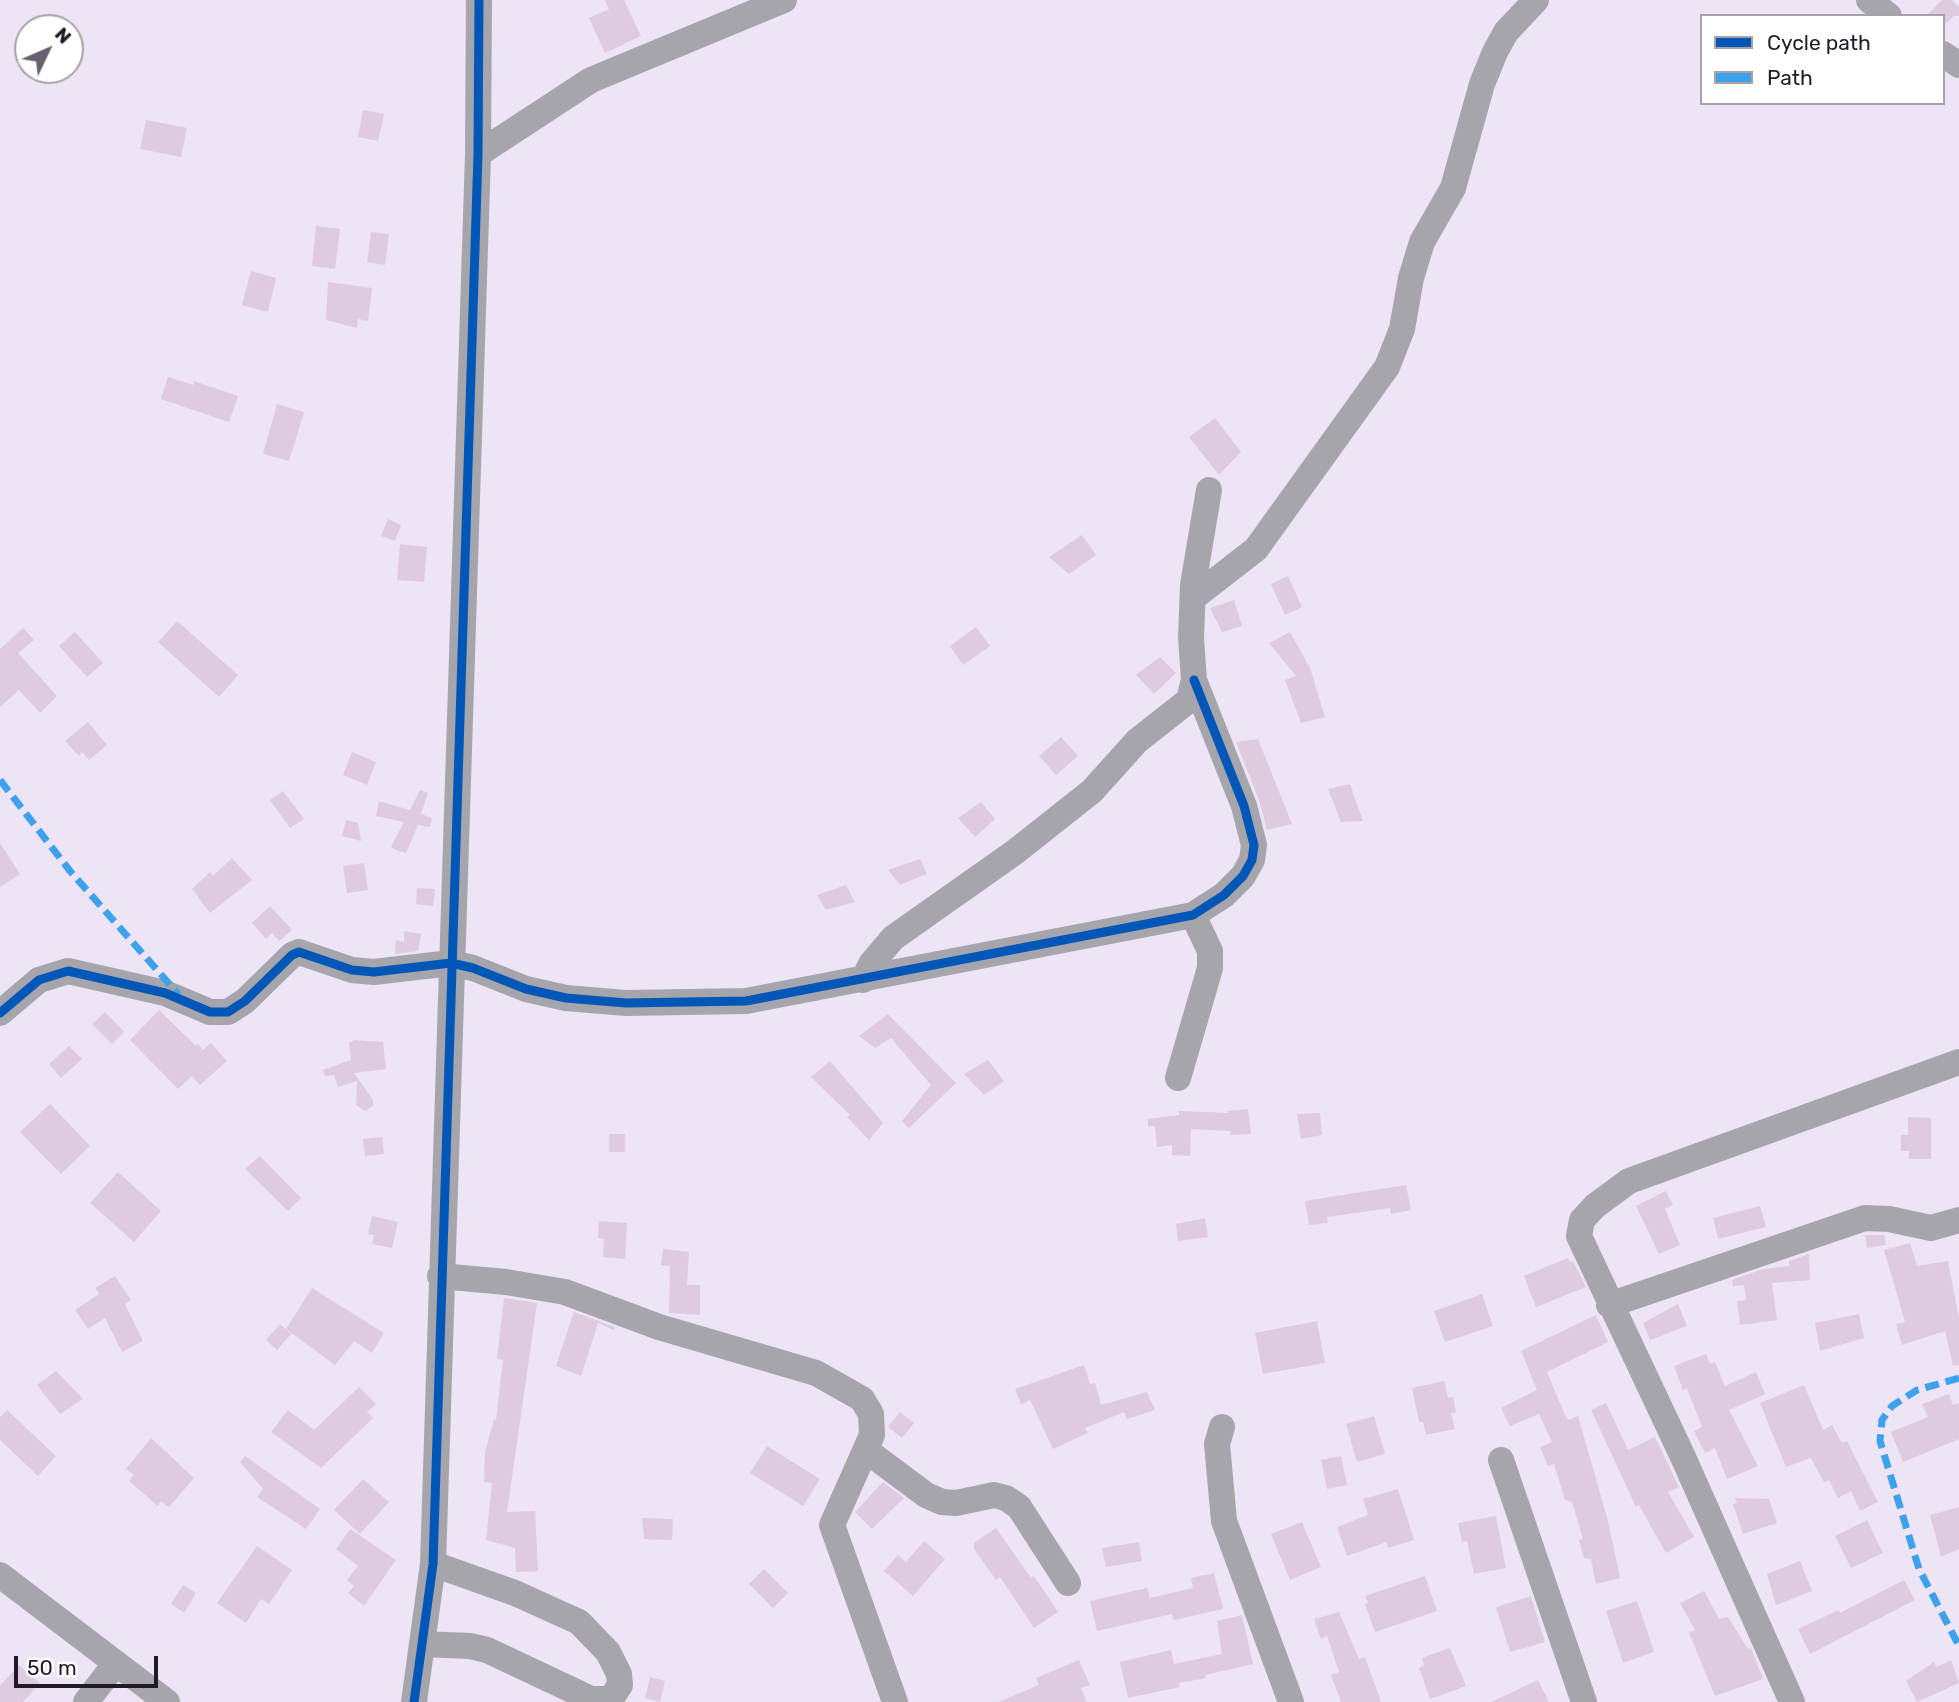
<!DOCTYPE html>
<html>
<head>
<meta charset="utf-8">
<style>
  body { margin:0 }
  #map { position:relative; width:1959px; height:1702px; overflow:hidden; background:#ede4f6; font-family:Rubik,sans-serif }
  canvas { display:block }
  .legend { position:absolute; left:1700px; top:14px; width:245px; height:91px; box-sizing:border-box; background:#fff; border:2px solid #a6a3a8; margin:0; padding:9px 12px; list-style:none; font-size:21px; color:#201a26 }
  .legend li { display:flex; align-items:center; gap:14px; height:35px }
  .legend b { width:35px; border:2px solid #a6a3a8 }
  .north { position:absolute; left:14px; top:14px; width:70px; height:70px; box-sizing:border-box; background:#fff; border:2px solid #a6a3a8; border-radius:50%; rotate:46deg; font-size:19px; font-weight:700; line-height:28px; text-align:center; color:#201a26 }
  .north::after { content:''; display:block; margin:auto; width:24px; height:32px; background:#68616f; clip-path:polygon(50% 0,100% 100%,50% 72%,0 100%) }
  .scale { position:absolute; left:14px; top:1656px; width:144px; height:32px; box-sizing:border-box; border:4px solid #201a26; border-top:0; padding-left:9px; font-size:21px; line-height:24px; white-space:nowrap; color:#201a26; -webkit-text-stroke:5px #fff; paint-order:stroke }
</style>
</head>
<body>
<div id="map">
<canvas width="1959" height="1702"></canvas>
<ul class="legend">
<li><b style="height:9px;background:#0057b8"></b>Cycle path</li>
<li><b style="height:9px;background:#3da2eb"></b>Path</li>
</ul>
<div class="north">N</div>
<div class="scale">50 m</div>
</div>
<script>
const g = document.querySelector('canvas').getContext('2d');
g.lineJoin = 'round';
function paint(path, color) {
  g.fillStyle = color;
  g.fill(path, 'evenodd');
}
function poly(rows) {
  const path = new Path2D();
  for (const r of rows) {
    path.moveTo(r[0], r[1]);
    for (let i = 2; i < r.length; i += 2) path.lineTo(r[i], r[i + 1]);
  }
  return path;
}
function trace(path, color, width, dash) {
  g.strokeStyle = color;
  g.lineWidth = width;
  g.lineCap = dash ? 'butt' : 'round';
  g.setLineDash(dash || []);
  g.stroke(path);
}
paint(poly([
  [605,0,624,0,641,36,605,53,589,18,609,9],
  [1942,0,1952,0,1959,7,1959,16,1954,16,1943,26,1943,16,1926,16],
  [363,110,384,114,378,141,358,137],
  [146,120,187,128,181,157,140,149],
  [316,226,340,229,335,269,312,266],
  [371,232,389,234,385,265,367,262],
  [251,271,276,278,268,312,242,305],
  [328,282,372,288,368,321,358,319,357,328,326,320],
  [168,377,193,385,194,381,238,396,229,422,161,399],
  [277,404,304,412,289,461,263,454],
  [1215,418,1241,452,1219,475,1189,437],
  [388,519,401,525,395,541,381,536],
  [1082,535,1096,555,1069,574,1049,557],
  [400,544,427,547,424,582,397,580],
  [1288,576,1302,607,1285,615,1271,584],
  [1234,600,1242,626,1222,632,1210,608],
  [177,621,238,675,219,697,158,642],
  [976,627,990,646,963,665,950,646],
  [23,628,34,640,18,653,57,696,40,713,19,690,0,707,0,649],
  [75,632,103,663,87,677,59,646],
  [1290,632,1310,668,1325,717,1301,723,1285,680,1296,676,1269,643],
  [1160,657,1176,673,1154,694,1136,675],
  [88,722,107,745,89,760,82,752,79,756,65,741],
  [1061,737,1078,756,1056,775,1039,756],
  [1258,739,1292,824,1267,830,1259,800,1236,742],
  [352,752,376,762,367,785,343,775],
  [1350,784,1363,821,1341,822,1328,789],
  [420,790,428,793,421,814,432,818,430,827,418,825,406,853,398,851,391,847,404,822,376,816,379,801,410,810],
  [283,791,304,819,290,828,270,800],
  [981,802,995,819,975,837,958,818],
  [346,820,358,823,361,841,342,836],
  [0,843,20,874,0,887],
  [232,858,252,880,210,913,192,889,210,872,213,876],
  [920,859,927,874,900,885,888,870],
  [364,863,368,890,347,893,343,866],
  [846,885,855,902,826,910,817,895],
  [417,888,435,889,433,906,416,904],
  [270,906,292,930,279,941,272,933,266,939,252,923],
  [404,931,421,934,418,951,395,954,396,940,404,942],
  [159,1010,196,1046,198,1044,203,1050,211,1043,227,1061,200,1085,192,1076,178,1089,130,1040],
  [105,1012,124,1032,112,1044,92,1024],
  [888,1014,956,1083,909,1128,902,1121,931,1085,891,1038,875,1048,859,1036],
  [354,1040,383,1042,386,1069,354,1073,373,1100,373,1106,365,1111,356,1105,357,1081,338,1087,334,1075,325,1076,323,1070,351,1060,349,1043],
  [69,1046,82,1059,61,1078,49,1064],
  [988,1060,1004,1081,984,1095,964,1074],
  [830,1061,883,1123,869,1140,847,1117,850,1115,811,1077],
  [50,1104,90,1146,61,1174,20,1132],
  [1248,1109,1251,1134,1230,1135,1230,1131,1191,1129,1190,1156,1172,1155,1172,1145,1157,1147,1155,1126,1148,1126,1148,1119,1179,1115,1179,1111,1228,1113,1228,1111],
  [1320,1113,1322,1135,1301,1139,1297,1114],
  [1908,1117,1931,1118,1931,1159,1909,1159,1909,1151,1901,1151,1901,1135,1908,1135],
  [609,1134,625,1134,625,1152,609,1152],
  [382,1137,384,1154,365,1156,363,1139],
  [260,1156,301,1198,288,1211,245,1169],
  [118,1172,161,1211,134,1242,90,1203],
  [1406,1185,1411,1210,1391,1214,1390,1208,1327,1217,1328,1223,1309,1225,1305,1201],
  [1666,1191,1673,1205,1665,1209,1680,1245,1659,1254,1636,1206],
  [1760,1206,1766,1227,1718,1239,1713,1218],
  [372,1216,398,1222,392,1248,372,1244,374,1235,368,1234],
  [1205,1218,1208,1237,1178,1241,1176,1224],
  [599,1221,627,1223,625,1259,603,1257,604,1239,598,1238],
  [1865,1235,1884,1235,1886,1245,1867,1248],
  [1910,1243,1917,1266,1948,1261,1959,1319,1959,1365,1953,1366,1945,1331,1902,1345,1896,1324,1905,1322,1884,1250],
  [663,1249,689,1252,687,1285,700,1285,700,1315,669,1313,670,1266,661,1265],
  [1809,1254,1810,1280,1772,1283,1777,1320,1740,1325,1737,1301,1746,1300,1744,1285,1733,1286,1732,1280,1763,1269,1789,1266,1789,1261],
  [1568,1258,1570,1262,1573,1261,1586,1287,1536,1307,1524,1276],
  [115,1276,131,1300,125,1304,143,1341,122,1352,105,1318,88,1329,75,1310,99,1294,95,1288],
  [312,1288,384,1333,372,1353,354,1341,335,1365,286,1329],
  [1482,1294,1493,1326,1445,1342,1434,1311],
  [504,1298,537,1303,507,1512,535,1511,538,1571,516,1572,515,1548,486,1540,492,1483,484,1482,485,1453,494,1419,496,1420,503,1360,497,1359],
  [1678,1304,1687,1326,1650,1340,1643,1323],
  [574,1312,615,1327,614,1330,598,1323,581,1376,556,1366],
  [1859,1314,1864,1338,1820,1351,1815,1323],
  [1596,1315,1608,1342,1547,1372,1565,1415,1569,1420,1578,1416,1608,1521,1620,1578,1596,1584,1591,1559,1584,1558,1579,1540,1583,1539,1572,1502,1565,1500,1554,1464,1548,1466,1540,1447,1552,1442,1539,1414,1510,1426,1501,1408,1537,1390,1521,1351],
  [1317,1321,1325,1363,1263,1374,1255,1333],
  [280,1324,291,1334,277,1350,266,1340],
  [1706,1354,1710,1364,1715,1362,1725,1386,1756,1372,1765,1394,1729,1410,1758,1466,1727,1479,1715,1448,1705,1453,1694,1431,1702,1427,1687,1388,1683,1390,1674,1366],
  [1084,1365,1090,1384,1095,1383,1101,1405,1147,1392,1155,1410,1127,1419,1124,1412,1085,1428,1088,1433,1053,1449,1030,1400,1021,1404,1015,1389],
  [56,1371,83,1399,60,1414,37,1385],
  [1444,1381,1448,1398,1453,1397,1456,1412,1451,1413,1455,1429,1426,1435,1423,1422,1419,1422,1412,1388],
  [1804,1385,1823,1430,1832,1425,1842,1443,1847,1441,1878,1502,1860,1511,1851,1491,1838,1498,1829,1480,1824,1482,1811,1458,1786,1467,1760,1403],
  [359,1387,376,1404,367,1412,373,1418,321,1468,271,1432,288,1410,314,1430],
  [1949,1394,1953,1405,1959,1403,1959,1439,1903,1462,1891,1432,1928,1417,1922,1404],
  [1606,1403,1628,1450,1655,1437,1679,1487,1668,1492,1694,1537,1666,1553,1639,1505,1636,1507,1591,1410],
  [7,1410,56,1456,38,1476,0,1440,0,1417],
  [900,1412,914,1423,902,1438,888,1427],
  [1374,1416,1385,1454,1357,1462,1346,1424],
  [151,1438,194,1478,169,1507,161,1501,158,1506,129,1481,134,1475,126,1469],
  [767,1446,820,1479,803,1506,750,1473],
  [245,1456,320,1509,306,1529,257,1497,263,1489,240,1462],
  [1341,1456,1347,1485,1327,1489,1321,1460],
  [363,1479,389,1502,360,1534,334,1510],
  [883,1482,904,1498,872,1529,855,1512],
  [1398,1489,1414,1540,1388,1548,1386,1542,1347,1556,1337,1527,1368,1515,1363,1499],
  [1735,1498,1769,1499,1777,1523,1743,1534,1733,1504,1737,1503],
  [1959,1507,1959,1549,1941,1557,1930,1515],
  [1496,1516,1506,1568,1474,1574,1467,1541,1462,1542,1458,1523],
  [642,1518,673,1519,672,1540,644,1539],
  [1867,1520,1883,1553,1851,1568,1835,1536],
  [1302,1522,1321,1567,1290,1580,1271,1534],
  [996,1528,1031,1578,1034,1576,1058,1612,1034,1628,1000,1577,996,1580,974,1549,974,1543],
  [350,1529,396,1560,364,1606,348,1593,354,1586,347,1580,358,1566,336,1549],
  [924,1541,945,1559,913,1596,884,1571,898,1555,906,1562],
  [1139,1542,1142,1561,1106,1567,1102,1548],
  [257,1546,292,1570,269,1604,261,1599,246,1623,217,1603],
  [1800,1561,1812,1591,1776,1605,1767,1574],
  [764,1569,788,1593,773,1608,749,1584],
  [1214,1573,1223,1609,1174,1620,1172,1614,1097,1631,1090,1601,1147,1588,1150,1598,1193,1588,1191,1578],
  [1425,1576,1437,1611,1375,1632,1365,1604,1368,1603,1365,1596],
  [1904,1580,1915,1600,1810,1654,1798,1629,1839,1610,1840,1613],
  [183,1585,196,1593,184,1613,171,1604],
  [1704,1591,1719,1619,1728,1617,1748,1649,1751,1648,1763,1679,1715,1696,1689,1633,1695,1630,1680,1603],
  [1531,1596,1545,1642,1510,1652,1496,1607],
  [1637,1601,1654,1652,1623,1663,1606,1611],
  [1339,1612,1359,1659,1365,1657,1381,1702,1341,1702,1331,1675,1339,1672,1327,1636,1321,1639,1314,1619],
  [1242,1615,1253,1664,1205,1675,1206,1678,1179,1683,1180,1687,1128,1698,1120,1662,1171,1650,1174,1664,1222,1654,1217,1621],
  [1450,1648,1466,1686,1430,1699,1419,1668,1424,1666,1422,1658],
  [1079,1660,1090,1685,1081,1688,1087,1702,998,1702,1039,1685,1036,1678],
  [1951,1660,1959,1683,1917,1702,1906,1681,1934,1662,1936,1667],
  [19,1665,40,1683,23,1702,0,1702,0,1686],
  [650,1677,665,1681,660,1702,645,1698],
  [1538,1680,1549,1702,1491,1702]
]), '#dfcbdf');
trace(poly([
  [1869,0,1889,16],
  [1943,54,1959,65],
  [478,154,591,80,784,0],
  [1193,598,1256,549,1387,367,1402,329,1411,278,1422,242,1453,188,1482,84,1495,52,1506,32,1536,0],
  [863,980,871,964,893,938,1015,852,1092,791,1137,741,1189,700,1194,680,1191,638,1193,585,1209,490],
  [0,1013,39,980,68,971,165,993,210,1012,228,1012,245,1001,292,955,299,952,352,970,374,972,451,963,473,968,526,989,566,998,626,1003,746,1001,1193,915,1224,895,1243,876,1252,860,1254,845,1244,806,1194,680],
  [1178,1078,1210,968,1210,951,1193,915],
  [440,1276,506,1282,565,1292,659,1327,816,1373,862,1399,871,1414,872,1435,832,1525,895,1702],
  [1609,1305,1865,1218,1889,1219,1931,1228,1959,1220],
  [1222,1427,1217,1444,1224,1521,1291,1702],
  [867,1451,926,1495,942,1502,956,1503,994,1495,1006,1498,1019,1507,1068,1583],
  [1501,1460,1584,1702],
  [0,1575,167,1702],
  [422,1644,470,1646,487,1650,591,1699,611,1699,620,1685,619,1674,608,1652,579,1622,515,1593,433,1564],
  [86,1702,116,1663],
  [414,1702,433,1564,478,154,479,0],
  [1792,1702,1683,1457,1579,1236,1582,1220,1595,1206,1629,1181,1959,1062]
]), '#a6a5ac', 26);
trace(poly([
  [0,780,70,871,179,995],
  [1959,1378,1917,1390,1892,1406,1882,1420,1880,1441,1919,1569,1959,1646]
]), '#3da2eb', 7, [14, 7]);
trace(poly([
  [0,1013,39,980,68,971,165,993,210,1012,228,1012,245,1001,292,955,299,952,352,970,374,972,451,963,473,968,526,989,566,998,626,1003,746,1001,1193,915,1224,895,1243,876,1252,860,1254,845,1244,806,1194,680],
  [414,1702,433,1564,478,154,479,0]
]), '#0057b8', 9);
</script>
</body>
</html>
